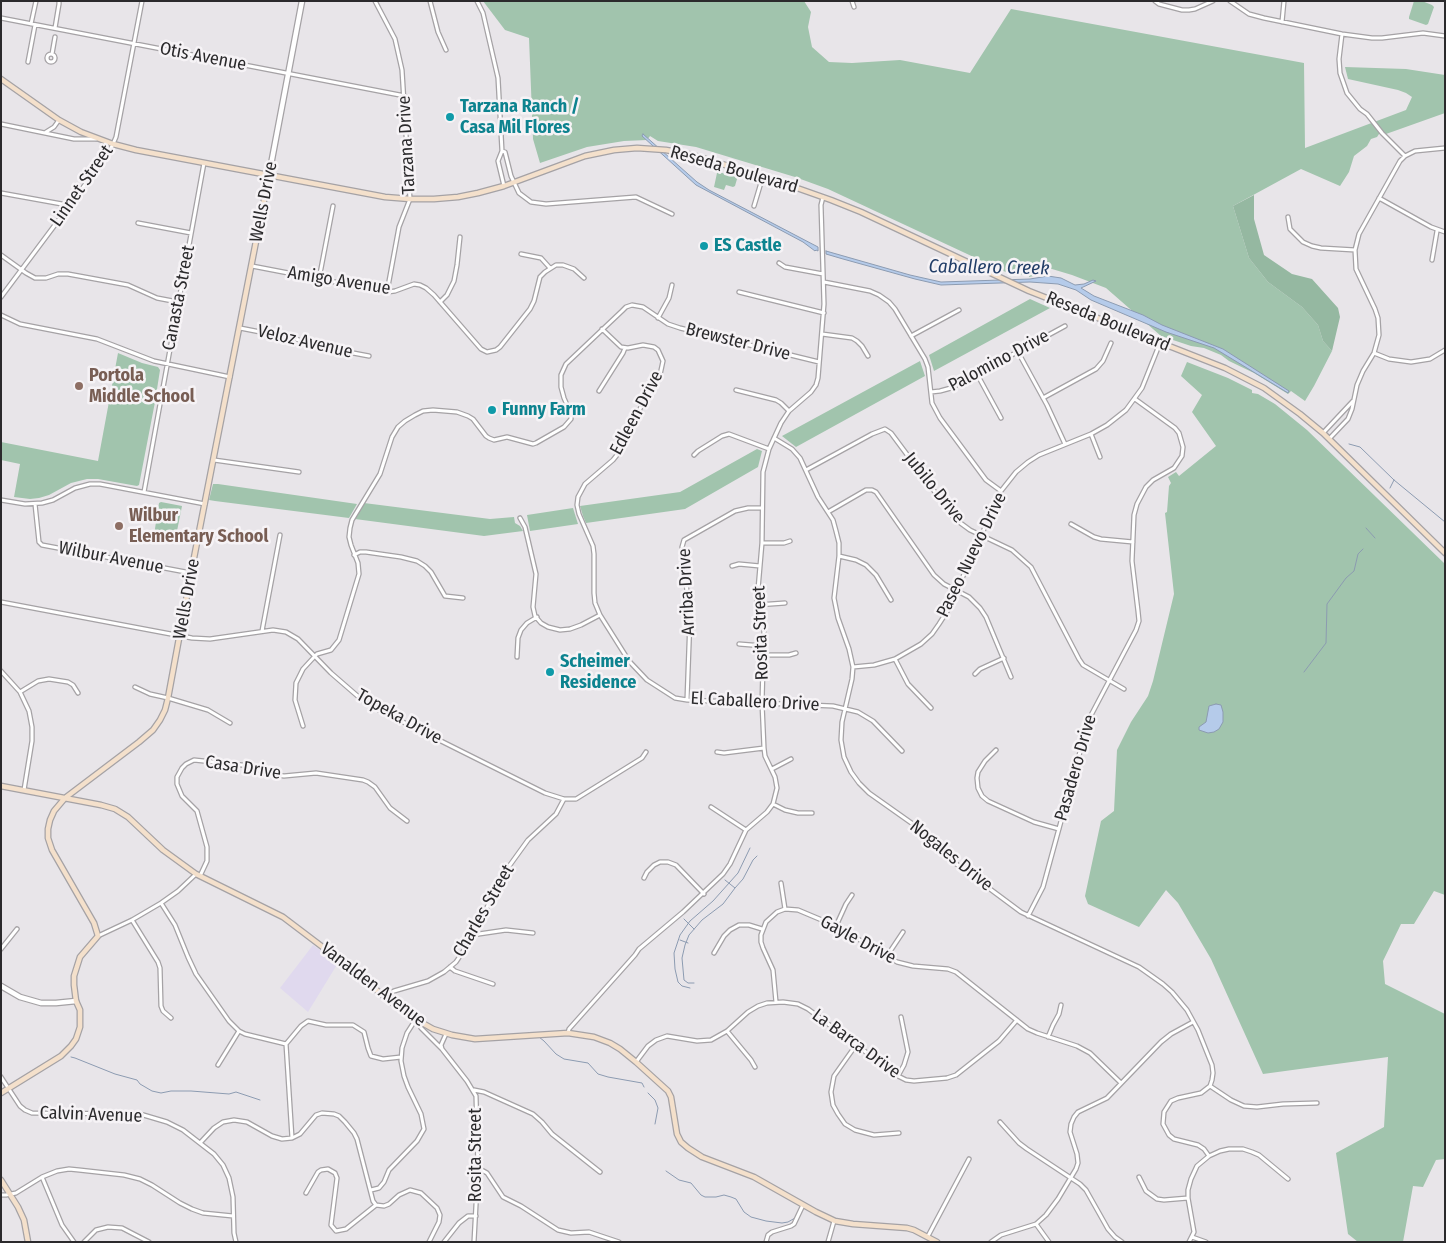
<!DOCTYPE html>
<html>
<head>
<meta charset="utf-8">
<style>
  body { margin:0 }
  #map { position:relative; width:1446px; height:1243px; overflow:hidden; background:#e8e5e9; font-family:"Fira Sans Condensed",sans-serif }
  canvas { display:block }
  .frame { position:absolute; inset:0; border:2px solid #2b2a2c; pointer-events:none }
</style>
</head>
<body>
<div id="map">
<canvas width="1446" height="1243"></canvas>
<div class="frame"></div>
</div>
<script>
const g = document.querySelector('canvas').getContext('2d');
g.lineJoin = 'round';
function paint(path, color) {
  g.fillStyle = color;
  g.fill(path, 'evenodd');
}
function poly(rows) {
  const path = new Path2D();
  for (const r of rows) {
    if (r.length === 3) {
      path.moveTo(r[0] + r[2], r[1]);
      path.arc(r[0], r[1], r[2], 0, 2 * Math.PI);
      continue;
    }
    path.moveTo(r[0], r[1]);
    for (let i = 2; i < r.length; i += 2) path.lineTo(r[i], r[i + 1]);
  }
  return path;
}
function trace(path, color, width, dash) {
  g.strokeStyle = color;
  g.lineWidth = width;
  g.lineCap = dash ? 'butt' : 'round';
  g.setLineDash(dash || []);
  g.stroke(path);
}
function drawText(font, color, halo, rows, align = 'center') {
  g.font = font + ' "Fira Sans Condensed",sans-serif';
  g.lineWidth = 5;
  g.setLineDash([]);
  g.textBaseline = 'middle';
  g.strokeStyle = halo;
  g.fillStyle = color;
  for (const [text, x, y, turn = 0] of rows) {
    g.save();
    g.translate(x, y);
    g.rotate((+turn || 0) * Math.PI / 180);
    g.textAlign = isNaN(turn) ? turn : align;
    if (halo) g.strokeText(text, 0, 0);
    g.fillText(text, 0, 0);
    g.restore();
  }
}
paint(poly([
  [313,945,338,963,308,1012,280,988]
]), '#e0d9ee');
paint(poly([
  [483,1,804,1,811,12,808,27,812,47,829,62,852,63,900,60,970,73,1011,9,1304,63,1305,148,1406,110,1412,97,1406,93,1398,90,1348,79,1345,67,1406,69,1445,75,1445,113,1386,134,1379,134,1377,137,1371,139,1367,146,1354,156,1349,172,1340,186,1301,169,1233,206,1249,258,1268,282,1302,307,1318,325,1323,341,1332,351,1314,386,1305,401,1291,391,1288,394,1254,373,1229,361,1221,355,1204,348,1191,346,1161,336,1106,288,1072,275,1052,269,1047,269,1038,275,1029,277,1029,275,1010,274,828,189,795,177,696,147,658,141,650,136,647,140,624,141,587,147,540,163,533,139,529,38,505,30],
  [1414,1,1422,1,1432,5,1434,7,1428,24,1426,25,1409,19,1409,17],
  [719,172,736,177,737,179,735,186,733,187,726,185,724,190,714,187,717,173],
  [1030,299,1050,308,934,371,929,355],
  [118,353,142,363,158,367,160,370,155,402,139,485,137,486,98,479,87,479,71,483,49,495,39,498,30,499,14,497,20,464,1,460,1,442,98,461],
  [920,361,925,376,796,447,782,436],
  [1187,362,1228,378,1252,390,1252,393,1258,394,1275,404,1307,430,1445,564,1445,895,1434,891,1414,924,1401,924,1383,961,1385,984,1445,1014,1445,1159,1436,1160,1423,1187,1413,1186,1403,1242,1358,1242,1348,1234,1336,1153,1384,1127,1388,1057,1263,1074,1211,959,1178,903,1166,890,1139,927,1088,904,1085,896,1101,821,1114,811,1117,750,1131,722,1148,696,1153,681,1174,594,1165,513,1167,512,1169,486,1171,483,1168,477,1176,472,1179,476,1216,446,1192,412,1202,395,1181,376],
  [757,449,762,451,758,467,685,509,586,523,583,516,580,506,680,492],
  [213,484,218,484,357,504,349,518,215,501,209,500],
  [161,502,182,506,175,541,155,537,154,535,159,503],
  [364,503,490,519,514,517,515,523,520,526,523,531,484,536,355,519],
  [573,508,578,524,530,531,527,515]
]), '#a1c4ad');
paint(poly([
  [1254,195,1254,219,1264,255,1292,274,1312,279,1338,308,1340,317,1332,351,1323,341,1318,325,1302,307,1268,282,1249,258,1233,206]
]), '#95b8a1');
const water = poly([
  [643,134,697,182,709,190,818,247,818,251,816,250,815,251,803,242,696,185,642,136,643,134],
  [826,251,910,275,941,282,1030,279,1048,276,1061,278,1075,285,1084,284,1093,280,1096,281,1081,288,1094,296,1143,315,1162,325,1223,349,1289,391,1288,393,1214,348,1166,332,1091,300,1076,290,1058,284,1030,282,941,285,915,279,843,259,826,254,826,251],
  [1216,704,1221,705,1223,712,1223,722,1219,729,1214,732,1208,733,1199,730,1199,727,1206,722,1209,706,1216,704]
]);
paint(water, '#b5cbea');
trace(water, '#8c9bb1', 1);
trace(poly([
  [1349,444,1360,447,1394,480,1445,522],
  [1390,488,1394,480],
  [1366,528,1375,538],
  [1304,672,1326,643,1327,604,1346,578,1354,571,1358,554,1363,549],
  [735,888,743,879,753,860,757,856],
  [684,919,694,929],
  [680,940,688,943],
  [694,983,688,983,684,980,682,958,685,945,689,935,702,920,723,904,735,888,725,880],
  [690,988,682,986,678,982,675,969,674,953,680,935,690,921,713,901,738,873,750,848],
  [539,1037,544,1041,556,1054,564,1059,588,1063,598,1074,608,1077,642,1083,644,1087],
  [71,1057,75,1058,115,1074,137,1080,140,1084,152,1091,161,1093,171,1091,191,1091,229,1094,236,1092,260,1100],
  [648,1093,655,1100,658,1108,655,1124],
  [666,1171,679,1180,691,1183,701,1195,705,1197,716,1197,724,1195,731,1197,736,1199,744,1212,751,1217,766,1221,782,1223,788,1222,795,1218,799,1210]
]), '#8c9bb1', 1);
const minor = poly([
  [375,1,395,39,402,70,410,199,399,227,387,292],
  [430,1,438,32,446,50],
  [477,1,483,13,498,78,502,151,505,152,511,176,519,193,531,202,546,204,636,197,672,214],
  [852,1,854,7],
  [1155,1,1159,4,1182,10,1189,10,1195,9,1213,1],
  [1230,1,1249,14,1264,18,1342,34,1372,38,1382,38,1423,33,1445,36],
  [1,18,405,96],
  [1282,22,1284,1],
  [31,24,36,1],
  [55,28,59,4,59,1],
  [1342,34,1339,59,1340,73,1347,93,1360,109,1367,114,1382,133,1405,156],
  [51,58,4],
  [52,54,55,37],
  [28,62,35,25],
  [1,124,74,139,96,139],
  [46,132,54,127,59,120],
  [502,151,498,161,504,186],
  [1,193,62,204,67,207],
  [1379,198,1431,227,1445,232],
  [754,206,763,176],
  [1288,217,1290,229,1303,242,1312,246,1321,248,1355,250],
  [138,223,191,233],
  [521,254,541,258,550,268],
  [1,255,26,273,35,278,46,278,58,274,68,274,128,285,157,298,178,302],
  [1432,260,1437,231],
  [779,263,785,267,823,274],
  [252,266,387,292,395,291,414,284,420,285,426,288,434,295,481,349,487,352,496,350,500,347,530,309,534,301,540,277,545,272,556,265,563,265,574,269,584,278],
  [319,279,333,206],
  [824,282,870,291,879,295,889,302,895,309,925,359,928,367,932,403,940,418,986,480,1001,491],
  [739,292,824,313],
  [1,297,108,154,113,144,116,137,142,1],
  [440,302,447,295,454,281,457,265,460,237],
  [1,315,20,324,97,339,154,361,230,377],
  [658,318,669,298,672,285],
  [240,328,296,339,316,346,369,356],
  [602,329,621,347,628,348,643,345,654,347,658,350,663,361,660,375,646,395,631,430,621,450,613,460,585,484,578,497,577,505,579,514,593,546,594,554,594,593,595,603,600,615,629,661,647,680,675,698,687,700,833,706,858,712,873,721,902,751],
  [822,334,852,338,857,341,862,346,868,356],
  [911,336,959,310],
  [1018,352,1047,405,1065,444],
  [1374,353,1389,359,1411,362,1430,359,1445,350],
  [977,374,1001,418],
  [736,390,776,400,781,403,789,411],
  [599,391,623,353,625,348],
  [931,392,940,391,951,388,1065,326],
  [1043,398,1096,369,1103,361,1111,343],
  [1323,433,1353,401],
  [1091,434,1100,457],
  [774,438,792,449,800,458,818,497,833,520,836,531,839,543,839,556,834,598,838,618,849,649,853,667,852,679,842,722,841,740,844,757,851,772,859,783,869,793,927,834,955,863,1021,912,1139,967,1163,984,1172,992,1187,1010,1198,1030,1212,1065,1213,1073,1212,1080,1210,1086,1201,1093,1178,1098,1171,1101,1164,1112,1163,1124,1169,1135,1174,1139,1198,1145,1204,1149,1209,1156],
  [1329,439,1348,419,1352,409,1357,385,1363,371,1374,353,1379,335,1378,318,1375,309,1356,269,1355,250,1359,234,1400,161,1405,156,1415,151,1445,148],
  [694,455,698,451,722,436,729,434,769,449],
  [214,460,299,472],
  [806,470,872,434,885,429,891,433,955,519,970,530,1012,550,1031,567,1079,659,1083,665,1124,689],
  [144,492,204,163],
  [1,500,25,504,42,503,53,500,75,488,90,484,100,484,205,504],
  [35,504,39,542,42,545,191,573],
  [828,512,866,490,872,490,876,492,934,575,944,584,969,597,980,608,986,617,1011,677],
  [520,518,525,527,536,574,533,607,535,616,541,623,548,627,560,630,570,629,581,625,600,615],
  [1071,524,1094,537,1101,539,1133,542],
  [762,543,784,543,790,541],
  [354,555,360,552,366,552,401,557,417,561,425,566,431,572,445,596,463,598],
  [839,556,856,560,866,565,876,575,891,600],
  [732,566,739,564,760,566],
  [1,602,192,638,210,639,273,630,286,632,298,639,331,673,361,699,373,707,545,793,564,799,576,799,642,758,646,752],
  [757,605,785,603],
  [262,631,280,535],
  [739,644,764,646],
  [764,655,789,655,796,653],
  [517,657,518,638,521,630,527,623,537,617],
  [895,659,908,684,931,708],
  [853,667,874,665,895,659,921,644,932,634,939,624,948,610,1001,491,1016,472,1028,462,1039,455,1091,434,1107,425,1126,410,1142,388,1160,343],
  [1,671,20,692,29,711,32,727,32,741,24,790],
  [975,674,980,669,1004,658],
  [135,687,150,694,168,698,208,710,230,723],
  [20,692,38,681,49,679,68,682,73,685,78,693],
  [687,700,690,618,682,547,684,540,735,511,748,508,762,508],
  [303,726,295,700,296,683,303,669,315,656,317,654,331,650,339,640,359,574,358,563,351,545,349,537,350,528,352,520,380,474,392,437,398,427,405,421,415,415,423,411,433,410,457,412,468,416,473,419,486,436,489,438,494,440,507,437,533,444,536,443,564,427,571,419,571,414,564,398,561,387,561,375,566,364,622,311,626,307,632,305,643,307,668,324,680,328,819,362],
  [996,750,985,761,978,772,977,778,978,788,982,796,988,801,1034,822,1059,829],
  [717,752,724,753,764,748],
  [772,769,791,759],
  [773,804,785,810,798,813,812,813],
  [711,807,746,830],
  [200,876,207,861,207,847,197,811,182,796,177,784,177,777,182,768,186,764,194,760,242,765,276,775,284,776,316,773,363,780,368,782,375,787,390,808,407,821],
  [644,878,647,872,654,865,660,862,668,862,676,865,704,894],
  [781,883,785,909],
  [161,903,175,925,188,957,196,974,229,1021,239,1031,245,1034,286,1044],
  [1028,916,1043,887,1089,719,1136,630,1139,621,1138,611,1132,561,1134,515,1137,504,1146,487,1153,480,1174,468,1182,456,1183,447,1179,433,1175,428,1135,399],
  [132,920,158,962,160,968,161,1006,163,1011,171,1018],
  [836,926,846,904,852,895],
  [472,935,506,930,533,933],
  [98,936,132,920,161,903,178,891,196,874],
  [1,949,17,929],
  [714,953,724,936,730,930,739,925,749,925,762,929],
  [887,956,903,932],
  [450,967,455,971,493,984],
  [386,998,390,993,394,991,428,981,444,972,456,962,466,947,478,923,481,920,502,876,528,840,556,814,564,799],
  [776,1002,773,970,763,948,761,942,761,935,766,922,777,912,785,909,798,910,836,926,897,962,913,966,948,969,956,972,1028,1029,1037,1033,1077,1046,1090,1053,1121,1083],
  [418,1021,421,1028,442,1049,467,1081,476,1096,478,1168,474,1242],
  [727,1031,751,1060,755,1067],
  [568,1033,569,1029,635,955,639,949,683,912,723,874,730,864,746,830,767,812,773,804,777,788,775,777,765,756,764,748,762,703,764,628,757,601,762,543,763,472,769,449,781,423,789,411,811,392,816,385,818,378,824,304,821,205,823,197],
  [1048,1037,1053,1025,1059,1014,1061,1005],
  [286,1044,301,1026,308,1021,326,1025,353,1025,364,1032,368,1048,371,1056,383,1059,401,1057],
  [286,1044,292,1138],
  [856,1045,834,1076,831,1092,833,1105,838,1114,845,1124,855,1130,874,1135,899,1133],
  [442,1049,441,1045,446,1034],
  [636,1062,648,1046,656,1040,667,1036,697,1041,711,1040,727,1031,748,1012,758,1006,767,1003,783,1002,798,1004,808,1009,898,1076,906,1080,914,1081,947,1078,956,1075,999,1041,1017,1020],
  [218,1065,239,1031],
  [898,1076,904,1065,908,1052,901,1017],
  [1,1077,20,1106,25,1110,32,1113,140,1114,167,1122,183,1130,214,1154,223,1165,229,1178,233,1197,234,1233,236,1242],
  [1210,1086,1231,1100,1244,1106,1257,1107,1283,1104,1317,1103],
  [474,1090,484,1092,533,1114,542,1122,552,1134,600,1172],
  [1000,1122,1019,1143,1027,1149,1080,1184,1086,1190,1108,1229,1115,1237,1122,1242],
  [200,1143,214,1128,223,1122,234,1120,247,1122,272,1136,282,1139,292,1138,300,1134,316,1115,322,1113,334,1114,339,1116,345,1122,354,1133,357,1139,373,1201,376,1205,384,1206,389,1204,399,1195,410,1190,421,1193,437,1208,440,1215,439,1222,429,1242],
  [478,1168,487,1173,503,1197,521,1206,558,1230,571,1233,589,1232,619,1242],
  [42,1177,62,1225,74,1242],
  [1139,1177,1146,1191,1157,1199,1164,1200,1188,1198],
  [371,1190,379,1188,384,1182,389,1170,417,1141,424,1129,421,1114,408,1087,404,1076,401,1061,402,1048,407,1033,416,1019],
  [306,1193,318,1172,321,1170,328,1169,335,1173,337,1178,331,1225,336,1231,346,1229,376,1205],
  [1,1195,6,1195,16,1193,42,1177,57,1171,69,1169,79,1170,124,1175,140,1179,152,1185,180,1203,192,1209,203,1213,233,1216],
  [1036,1224,1049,1242],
  [928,1236,969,1159],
  [1192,1237,1206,1242],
  [84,1242,96,1230,108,1227,122,1228,149,1242],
  [444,1242,459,1223,468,1216,476,1216],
  [766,1242,768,1235,772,1232,791,1226,794,1224,803,1205],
  [828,1242,834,1221],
  [991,1242,1001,1235,1036,1224,1046,1215,1058,1199,1076,1169,1078,1163,1077,1154,1070,1132,1071,1124,1074,1117,1078,1112,1107,1098,1161,1042,1171,1034,1193,1022],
  [1189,1242,1194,1232,1188,1198,1188,1190,1191,1179,1197,1166,1209,1156,1220,1151,1229,1149,1243,1149,1252,1152,1259,1155,1288,1179]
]);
const tertiary = poly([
  [269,175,302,1],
  [1,986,20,997,41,1003,56,1003,76,1001]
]);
const secondary = poly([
  [1,79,59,120,81,132,113,144,136,150,385,197,410,199,434,199,458,197,478,193,504,186,585,156,614,150,637,148,666,150,693,155,780,182,831,200,861,212,1029,291,1225,368,1264,388,1300,414,1323,433,1445,553],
  [1,786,101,805,115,809,128,817,163,850,196,874,283,917,349,967,386,998,410,1016,433,1029,452,1035,475,1039,568,1033,594,1037,610,1043,620,1049,636,1062,668,1091,671,1097,677,1134,681,1142,688,1148,702,1157,754,1177,816,1212,835,1221,853,1224,907,1228,914,1230,937,1242],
  [1,1093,61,1056,71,1046,76,1039,80,1027,80,1010,76,1001,74,985,74,976,80,957,98,936,94,923,52,850,48,838,48,829,50,820,54,811,65,798,139,742,153,730,160,720,165,710,168,698,192,568,269,175],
  [1,1180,18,1207,24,1220,28,1242]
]);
trace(minor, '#a5a2a5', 5.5);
trace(tertiary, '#a5a2a5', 7);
trace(secondary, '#a5a2a5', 7);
trace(minor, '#fff', 3);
trace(tertiary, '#fff', 4.5);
trace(secondary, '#f4e0cb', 4.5);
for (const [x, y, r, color] of [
  [450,117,5,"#0f9aa8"],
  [704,246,5,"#0f9aa8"],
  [79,386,5,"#8d6e63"],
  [492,410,5,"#0f9aa8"],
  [119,526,5,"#8d6e63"],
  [550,672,5,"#0f9aa8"]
]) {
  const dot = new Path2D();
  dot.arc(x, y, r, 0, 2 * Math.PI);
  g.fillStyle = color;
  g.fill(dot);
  trace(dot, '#f6f3f6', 2);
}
drawText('18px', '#2b2a2c', '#f6f3f6', [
  ["Otis Avenue",203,57,11],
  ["Tarzana Drive",407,145,-93],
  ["Reseda Boulevard",734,170,16],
  ["Linnet Street",82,186,-55],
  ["Wells Drive",264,202,-79],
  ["Amigo Avenue",339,281,9],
  ["Canasta Street",179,298,-79],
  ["Reseda Boulevard",1108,322,22],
  ["Veloz Avenue",305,342,13],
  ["Brewster Drive",738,342,14],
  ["Palomino Drive",999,361,-28],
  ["Edleen Drive",637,413,-62],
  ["Jubilo Drive",934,488,51],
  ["Paseo Nuevo Drive",972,555,-64],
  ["Wilbur Avenue",111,558,11],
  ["Arriba Drive",687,592,-93],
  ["Wells Drive",187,599,-80],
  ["Rosita Street",761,633,-92],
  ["El Caballero Drive",755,702,3],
  ["Topeka Drive",399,717,29],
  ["Casa Drive",243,768,9],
  ["Pasadero Drive",1076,768,-74],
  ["Nogales Drive",951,856,39],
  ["Charles Street",484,911,-60],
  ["Gayle Drive",858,940,28],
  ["Vanalden Avenue",373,985,37],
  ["La Barca Drive",856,1044,36],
  ["Calvin Avenue",91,1115,2],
  ["Rosita Street",476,1155,-90]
]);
drawText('bold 18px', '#0d838f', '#f6f3f6', [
  ["Tarzana Ranch /",460,107],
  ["Casa Mil Flores",460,128],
  ["ES Castle",714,246],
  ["Funny Farm",502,410],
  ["Scheimer",560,662],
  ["Residence",560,683]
], 'left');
drawText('bold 18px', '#785e54', '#f6f3f6', [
  ["Portola",89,376],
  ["Middle School",89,397],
  ["Wilbur",129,516],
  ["Elementary School",129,537]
], 'left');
drawText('italic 19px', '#213d67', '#f6f3f6', [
  ["Caballero Creek",989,268,1]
]);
</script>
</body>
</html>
